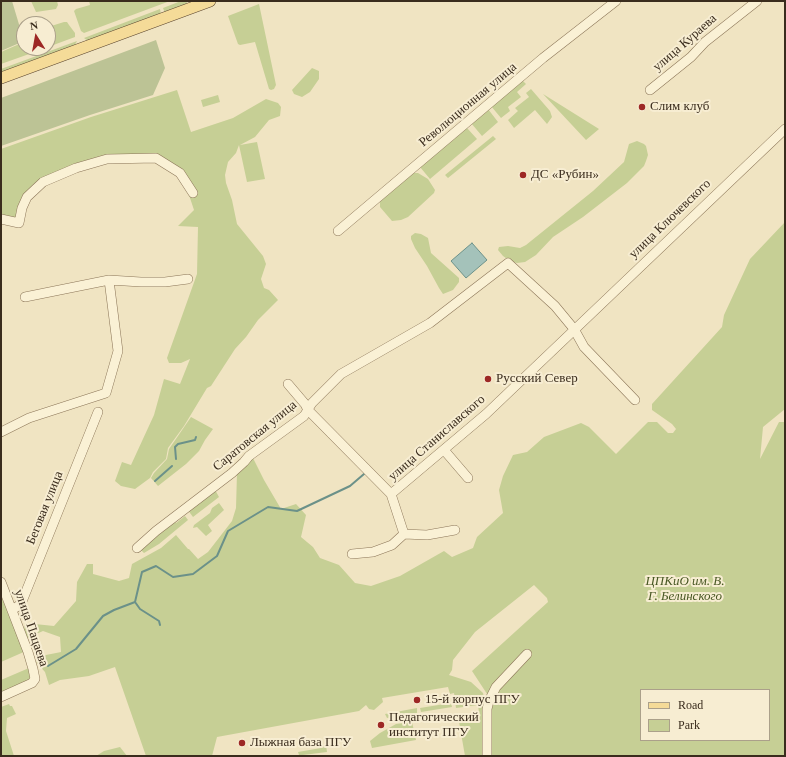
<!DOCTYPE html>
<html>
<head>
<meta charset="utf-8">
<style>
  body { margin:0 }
  #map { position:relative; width:786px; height:757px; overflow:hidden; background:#f0e4c2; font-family:"Times New Roman",serif }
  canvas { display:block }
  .frame { position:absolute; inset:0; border:2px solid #3a2c1d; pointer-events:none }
  .legend { position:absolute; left:640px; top:689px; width:130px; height:52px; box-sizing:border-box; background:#f7edd2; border:1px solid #aba08a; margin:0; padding:5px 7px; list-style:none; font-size:12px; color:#3a2c1d }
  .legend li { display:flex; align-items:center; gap:8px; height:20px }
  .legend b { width:20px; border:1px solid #aba08a }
  .north { position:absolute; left:16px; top:16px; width:40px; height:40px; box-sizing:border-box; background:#f7edd2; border:1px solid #aba08a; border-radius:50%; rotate:349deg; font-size:11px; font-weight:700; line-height:16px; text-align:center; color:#3a2c1d }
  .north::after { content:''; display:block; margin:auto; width:14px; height:18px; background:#9d2825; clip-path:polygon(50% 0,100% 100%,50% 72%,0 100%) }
</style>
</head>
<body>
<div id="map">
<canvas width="786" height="757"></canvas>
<div class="frame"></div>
<ul class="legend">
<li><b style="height:5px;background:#f5db98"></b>Road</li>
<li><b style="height:11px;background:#c6cf95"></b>Park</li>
</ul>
<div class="north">N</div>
</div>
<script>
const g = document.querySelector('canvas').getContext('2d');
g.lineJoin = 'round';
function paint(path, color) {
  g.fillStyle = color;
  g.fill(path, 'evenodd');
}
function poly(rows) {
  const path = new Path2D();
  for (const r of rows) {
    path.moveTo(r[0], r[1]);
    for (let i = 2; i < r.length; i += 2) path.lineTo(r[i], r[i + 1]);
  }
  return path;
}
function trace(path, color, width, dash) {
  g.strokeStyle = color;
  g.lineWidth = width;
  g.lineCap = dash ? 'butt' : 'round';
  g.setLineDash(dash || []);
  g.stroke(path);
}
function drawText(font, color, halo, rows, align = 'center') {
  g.font = font + ' "Times New Roman",serif';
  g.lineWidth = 4;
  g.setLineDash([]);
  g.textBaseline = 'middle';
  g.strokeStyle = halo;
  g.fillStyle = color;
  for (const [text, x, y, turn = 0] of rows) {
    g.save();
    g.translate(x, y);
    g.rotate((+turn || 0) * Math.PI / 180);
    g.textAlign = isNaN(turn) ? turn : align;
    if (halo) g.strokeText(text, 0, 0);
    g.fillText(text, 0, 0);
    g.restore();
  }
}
paint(poly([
  [31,1,57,1,58,5,56,9,36,12],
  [89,1,170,1,84,33,81,31,74,11,76,9,90,5],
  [181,1,188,1,185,5,165,13,163,8],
  [259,4,276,85,274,89,271,90,269,89,255,42,240,45,238,44,228,16],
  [160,9,161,14,88,41,84,38],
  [64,22,67,22,69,25,75,33,75,37,48,47,48,27],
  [77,41,75,45,1,75,1,69],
  [24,42,24,48,46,48,1,64,1,52],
  [312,68,319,71,319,79,310,92,302,97,294,94,292,90],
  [522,80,526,84,517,92,521,97,508,107,510,111,501,118,491,106],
  [531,89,550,111,552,117,547,124,535,110,514,128,508,120,518,111,515,108,529,97,526,93],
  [177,90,191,132,233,118,266,99,278,103,281,107,280,116,269,120,255,137,240,145,257,142,265,179,247,182,239,145,236,153,228,162,225,175,226,183,232,200,237,224,263,256,266,264,261,279,264,288,269,290,278,300,258,320,246,337,235,349,211,386,207,388,184,426,168,448,166,459,153,472,150,478,135,489,121,486,115,481,122,462,131,465,154,415,164,379,180,384,190,359,181,363,169,363,167,358,197,274,198,227,178,226,194,210,181,171,154,155,116,155,41,181,17,218,1,216,1,149,91,117],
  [543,94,599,129,586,140],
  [218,95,220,102,203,107,201,100],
  [488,109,498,122,482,136,471,123],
  [467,128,477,139,430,179,420,167],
  [493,136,496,139,448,178,445,175],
  [637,141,644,144,646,146,648,155,646,161,644,166,627,183,583,217,553,237,536,255,525,262,517,263,510,261,503,256,498,250,499,247,508,246,520,248,526,245,593,191,624,162,629,144],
  [414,173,418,173,428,179,435,190,434,193,408,217,401,220,392,221,380,207,380,201,408,175],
  [785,222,785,409,763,427,760,459,779,422,785,422,785,756,489,756,491,700,472,671,548,602,547,598,534,585,475,632,453,660,452,670,449,675,471,682,483,693,484,698,484,756,465,756,458,716,479,713,478,705,456,708,454,693,450,694,448,687,382,698,383,702,374,710,369,709,366,705,359,711,217,737,212,756,146,756,115,667,89,676,60,680,49,685,45,672,36,662,46,655,61,652,60,637,43,631,27,638,24,632,25,623,54,626,76,601,77,582,87,564,93,564,93,574,119,581,129,578,132,564,161,548,176,535,188,549,189,549,198,559,208,552,232,521,236,508,237,473,253,458,264,480,281,509,296,504,306,515,301,537,313,547,320,558,339,565,355,583,371,586,400,576,444,551,452,557,473,548,477,537,503,513,499,490,503,476,513,455,527,452,544,437,581,423,589,427,616,454,648,422,657,422,668,433,673,433,676,429,672,424,652,410,652,404,722,327,724,315,750,259],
  [641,690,769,690,769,740,641,740],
  [415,233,421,234,428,238,431,253,459,278,459,282,453,290,443,294,439,288,427,266,415,248,411,239,411,236],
  [191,417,213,429,205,440,199,451,186,464,158,486,151,478,154,473,167,459,169,449],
  [214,488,219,497,193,517,187,509],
  [219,503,224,510,208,525,212,531,206,536,197,527,193,528,194,525,210,513,212,508],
  [185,516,188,520,159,544,144,553,141,550,174,520,176,523],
  [1,588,26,651,1,662],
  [27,654,34,679,1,696,1,680,29,668,24,656],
  [451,703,452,707,421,712,420,708],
  [9,704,10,706,12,706,16,714,7,718,6,731,14,756,1,756,1,707],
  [417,708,417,713,387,718,385,714],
  [412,722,416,740,372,748,370,741,380,733,396,724],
  [326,745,327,752,303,755,299,755,298,752,321,748,321,746],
  [120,747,127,756,96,756,104,751]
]), '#c6cf95');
paint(poly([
  [1,1,12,1,24,41,1,51],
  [156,40,165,68,153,95,90,115,1,146,1,98]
]), '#bcc395');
const water = poly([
  [472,243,487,260,466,278,451,261,472,243]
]);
paint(water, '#a4c2ba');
trace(water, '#6b9189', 1);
trace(poly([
  [176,459,175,447,178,444,195,440,196,437],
  [155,481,172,466],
  [160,625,159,621,140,609,135,602,142,572,156,566,173,577,193,574,217,556,228,531,268,507,297,511,350,486,364,474],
  [48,666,76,649,103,616,114,610,135,602]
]), '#6b9189', 2);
const minor = poly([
  [650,90,691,57,705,42,757,1],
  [1,219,19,223,22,208,27,197,43,182,76,168,107,159,156,158,180,173,193,193],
  [338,231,543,58,616,1],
  [25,297,109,280,141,282,165,282,188,279],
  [288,384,305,404,308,410,391,494,404,534],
  [1,432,29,418,106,393,118,351,109,280],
  [444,450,468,478],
  [391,494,486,414,785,129],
  [137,548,156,531,232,473,244,462,249,456,304,416,312,403,341,374,430,323,508,263,555,306,574,329,584,347,635,400],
  [352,554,373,552,392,545,404,534,427,535,455,530],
  [1,582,28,652,33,669,35,679,32,683,1,697],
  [12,610,21,604,98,412],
  [487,756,487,709,489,701,496,687,527,654]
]);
const major = poly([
  [1,78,210,1]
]);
trace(minor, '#8b7558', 10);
trace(major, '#58422d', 12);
trace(minor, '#faf1d5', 9);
trace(major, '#f5db98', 11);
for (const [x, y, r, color] of [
  [642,107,4,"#9d2825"],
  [523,175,4,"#9d2825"],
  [488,379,4,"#9d2825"],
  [417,700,4,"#9d2825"],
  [381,725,4,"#9d2825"],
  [242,743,4,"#9d2825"]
]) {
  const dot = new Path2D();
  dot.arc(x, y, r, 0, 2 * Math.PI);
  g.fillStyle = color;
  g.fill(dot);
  trace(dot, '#f7edd2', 1.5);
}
drawText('13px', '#3a2c1d', '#f7edd2', [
  ["улица Кураева",685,43,-41],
  ["Революционная улица",468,105,-40],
  ["улица Ключевского",670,219,-44],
  ["Саратовская улица",255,436,-39],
  ["улица Станиславского",437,438,-41],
  ["Беговая улица",45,508,-68],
  ["улица Пацаева",31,628,71]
]);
drawText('13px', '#3a2c1d', '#f7edd2', [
  ["Слим клуб",650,107],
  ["ДС «Рубин»",531,175],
  ["Русский Север",496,379],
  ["15-й корпус ПГУ",425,700],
  ["Педагогический",389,718],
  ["институт ПГУ",389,733],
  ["Лыжная база ПГУ",250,743]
], 'left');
drawText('italic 13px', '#485723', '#f7edd2', [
  ["ЦПКиО им. В.",685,582],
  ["Г. Белинского",685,597]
]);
</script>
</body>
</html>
